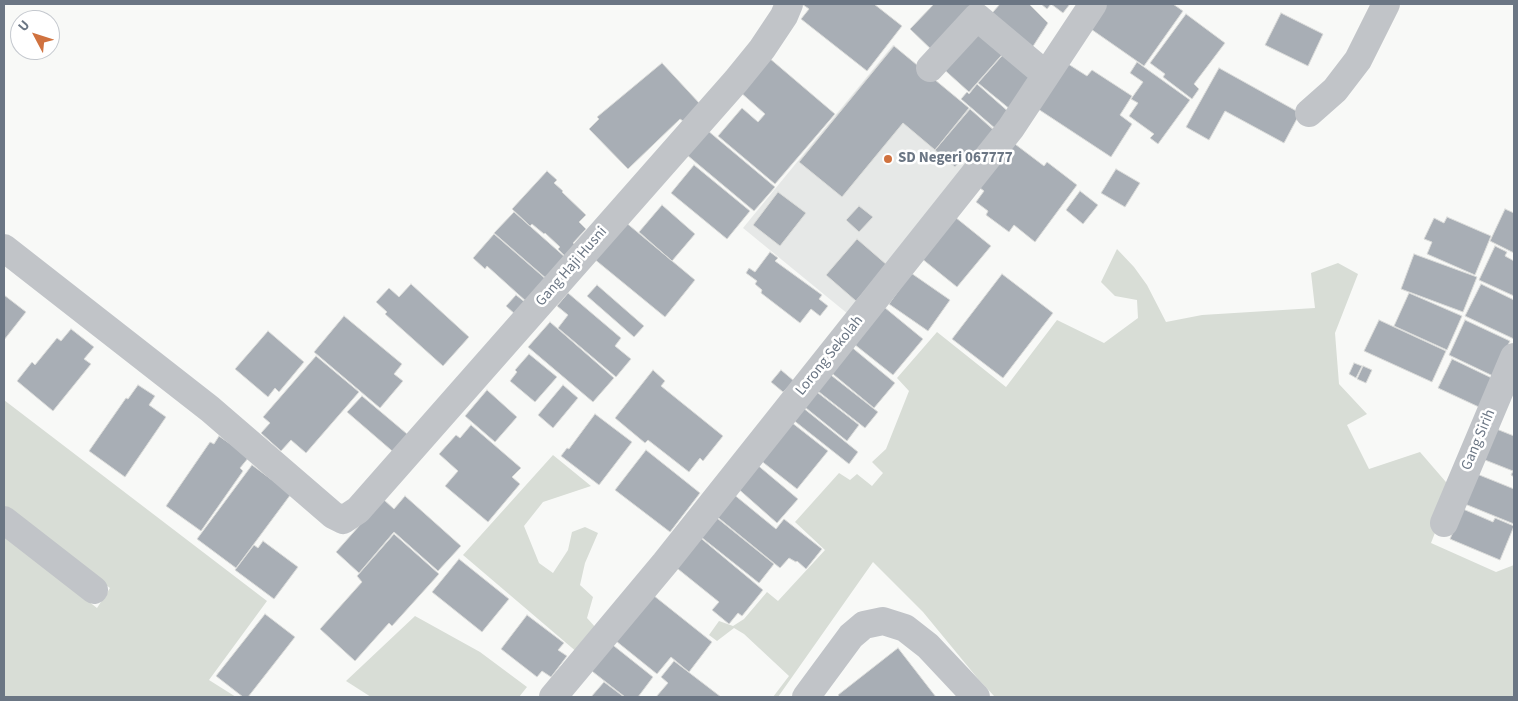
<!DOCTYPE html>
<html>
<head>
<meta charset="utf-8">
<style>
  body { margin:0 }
  #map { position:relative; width:1518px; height:701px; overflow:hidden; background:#f8f9f7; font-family:"Source Sans 3",sans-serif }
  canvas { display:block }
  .frame { position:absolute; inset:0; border:5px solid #6b7684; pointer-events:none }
  .north { position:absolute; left:10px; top:10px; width:50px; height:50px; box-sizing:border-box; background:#fff; border:1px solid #c4c8ce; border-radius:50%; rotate:310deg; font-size:14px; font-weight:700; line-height:20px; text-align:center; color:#6b7684 }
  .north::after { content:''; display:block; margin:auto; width:18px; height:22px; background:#d0723f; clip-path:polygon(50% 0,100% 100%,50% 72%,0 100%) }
</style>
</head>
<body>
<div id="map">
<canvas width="1518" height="701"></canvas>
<div class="frame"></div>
<div class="north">U</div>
</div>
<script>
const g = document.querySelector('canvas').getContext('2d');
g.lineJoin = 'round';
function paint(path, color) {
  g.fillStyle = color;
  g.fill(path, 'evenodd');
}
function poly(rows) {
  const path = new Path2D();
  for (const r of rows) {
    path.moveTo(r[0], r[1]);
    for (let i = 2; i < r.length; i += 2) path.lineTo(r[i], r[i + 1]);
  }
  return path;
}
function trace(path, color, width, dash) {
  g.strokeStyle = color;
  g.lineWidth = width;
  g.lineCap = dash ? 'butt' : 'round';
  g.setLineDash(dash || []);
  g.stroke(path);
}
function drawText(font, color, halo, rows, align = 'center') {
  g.font = font + ' "Source Sans 3",sans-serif';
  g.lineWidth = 5;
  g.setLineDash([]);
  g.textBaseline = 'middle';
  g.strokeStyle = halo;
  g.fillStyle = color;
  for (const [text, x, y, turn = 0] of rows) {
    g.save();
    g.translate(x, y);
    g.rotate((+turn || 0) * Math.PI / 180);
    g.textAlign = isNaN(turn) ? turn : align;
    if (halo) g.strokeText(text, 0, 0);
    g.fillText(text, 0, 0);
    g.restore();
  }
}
paint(poly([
  [893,45,999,133,848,314,743,228]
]), '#e6e8e7');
paint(poly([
  [1117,249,1134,267,1147,285,1166,322,1202,315,1315,308,1311,273,1338,263,1358,274,1335,333,1339,384,1367,414,1347,425,1369,469,1420,452,1452,489,1431,543,1496,572,1514,565,1514,697,995,697,979,680,923,612,873,562,778,697,773,697,789,676,744,634,734,628,717,641,709,635,719,621,733,626,744,619,767,592,778,601,825,550,795,522,839,473,850,480,857,474,872,486,883,473,872,462,886,449,909,391,897,378,937,332,1006,387,1057,320,1104,343,1138,318,1137,300,1115,296,1101,282],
  [4,400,267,601,209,680,236,697,4,697,4,535,97,608,110,588,4,508],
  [553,455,591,486,543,502,524,526,539,563,553,573,568,550,572,532,585,527,598,533,585,563,580,585,593,597,587,618,597,629,578,653,463,555],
  [415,616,480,652,527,687,519,697,371,697,346,681]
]), '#d8ddd6');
const building = poly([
  [802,4,874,4,902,26,867,71,801,19,809,9,802,4],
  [934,4,983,4,936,54,910,29,934,4],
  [1000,4,1029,4,1048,23,1030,51,986,20,1000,4],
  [1041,4,1070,4,1063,13,1051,4,1047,9,1041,4],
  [1104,4,1173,4,1183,11,1144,66,1088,27,1104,4],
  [1281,13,1323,34,1308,66,1265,45,1281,13],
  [1186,14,1225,43,1194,84,1199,89,1192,99,1163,77,1165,74,1150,63,1186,14],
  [978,21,1008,48,969,92,939,65,978,21],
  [894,46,969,108,935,150,903,123,842,197,799,162,894,46],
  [1007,50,1039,75,1011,110,978,83,1007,50],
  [768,57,835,114,775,184,718,136,742,108,758,122,765,114,739,91,768,57],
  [1065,62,1087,76,1092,70,1132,96,1120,115,1132,124,1111,157,1035,107,1065,62],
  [1137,62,1190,100,1158,144,1150,138,1154,134,1129,116,1138,103,1131,99,1143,82,1130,73,1137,62],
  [662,63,701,105,683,121,680,119,628,169,589,129,599,119,597,117,662,63],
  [1219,68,1300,113,1284,143,1225,111,1209,140,1186,127,1219,68],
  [977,84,1011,114,997,130,961,99,967,92,969,94,977,84],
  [970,109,997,133,970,165,962,158,955,167,935,150,970,109],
  [707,130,775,187,754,211,687,155,707,130],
  [1007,138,1044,166,1047,162,1077,185,1035,242,1014,225,1009,232,986,215,988,211,976,202,984,191,980,188,1007,138],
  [694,165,750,211,727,239,671,193,694,165],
  [1116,169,1140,183,1125,207,1101,193,1116,169],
  [547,171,557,180,554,183,563,191,562,192,586,215,579,222,586,229,573,243,578,248,568,259,558,249,560,247,545,233,544,234,532,224,530,226,512,209,547,171],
  [1080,191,1098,205,1083,224,1066,210,1080,191],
  [778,192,806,213,780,246,753,225,778,192],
  [662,205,695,234,672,261,639,232,662,205],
  [859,206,873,217,859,232,846,220,859,206],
  [1505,209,1514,213,1514,253,1490,241,1505,209],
  [514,212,566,258,548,280,494,233,514,212],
  [955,217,991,246,957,287,921,258,955,217],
  [1447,217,1491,236,1475,275,1427,254,1432,242,1424,239,1434,218,1444,223,1447,217],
  [624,221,695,280,665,317,593,258,624,221],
  [494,234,548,281,528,303,487,266,485,269,473,258,494,234],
  [857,239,887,265,856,301,826,275,857,239],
  [1495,246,1507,252,1505,256,1514,261,1514,296,1479,280,1495,246],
  [770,252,778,258,775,261,822,295,819,299,828,306,820,316,811,309,800,323,761,293,762,290,755,284,757,281,746,273,749,268,755,272,770,252],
  [1414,254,1477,277,1463,312,1401,289,1414,254],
  [911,273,950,300,928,331,889,304,911,273],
  [1002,274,1053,313,1003,378,952,339,1002,274],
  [411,284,469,337,443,366,385,314,387,312,376,302,389,288,399,297,411,284],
  [1481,284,1514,300,1514,339,1465,316,1481,284],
  [597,285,644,326,634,337,587,296,597,285],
  [568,293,621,338,615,346,631,359,616,377,558,328,568,315,557,306,568,293],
  [1409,293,1462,316,1447,350,1394,326,1409,293],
  [4,295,26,312,4,340,4,295],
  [516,295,526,303,516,315,506,306,516,295],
  [884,307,923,339,893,375,854,344,884,307],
  [344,316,402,364,394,374,403,381,380,408,314,352,344,316],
  [1379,320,1446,351,1432,382,1364,351,1379,320],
  [1465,320,1510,341,1493,376,1449,355,1465,320],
  [550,322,614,378,593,402,528,347,550,322],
  [71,329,94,347,84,359,91,364,53,411,17,381,32,362,35,365,57,338,61,341,71,329],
  [268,331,304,362,279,392,275,388,268,397,235,369,268,331],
  [849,345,895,383,874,408,828,370,849,345],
  [529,354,557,377,535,402,510,381,517,372,515,370,529,354],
  [316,356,359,392,306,453,291,440,281,451,261,433,270,423,263,417,316,356],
  [1452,359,1498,381,1481,408,1438,388,1452,359],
  [1354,363,1362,366,1356,378,1349,374,1354,363],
  [1363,366,1372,370,1366,383,1357,379,1363,366],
  [653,370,665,381,661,386,723,436,703,461,700,458,689,472,648,440,645,443,615,418,653,370],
  [781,370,794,381,783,392,771,382,781,370],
  [827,372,878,412,865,428,814,388,827,372],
  [138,385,155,396,149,405,166,417,125,477,89,451,126,398,128,399,138,385],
  [563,385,578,398,553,428,538,415,563,385],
  [813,389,859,425,847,441,801,404,813,389],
  [487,390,517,417,495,442,465,416,487,390],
  [362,396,413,439,398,456,347,412,362,396],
  [802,407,858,452,849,464,792,419,802,407],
  [595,414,632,442,599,485,561,456,567,448,569,449,595,414],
  [791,422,828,451,797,489,755,456,791,422],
  [471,425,521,468,512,477,520,484,488,522,445,486,458,471,439,454,456,435,460,438,471,425],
  [1494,428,1514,436,1514,477,1511,475,1513,471,1485,460,1494,428],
  [219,436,249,457,240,468,243,471,201,531,166,506,210,442,214,444,219,436],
  [646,450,700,493,670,532,615,490,646,450],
  [755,463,798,499,777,523,735,486,755,463],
  [252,465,291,494,236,568,197,539,252,465],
  [1472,472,1514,489,1514,524,1460,502,1472,472],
  [732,493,776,529,784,519,822,549,806,569,797,561,796,562,789,558,780,568,715,515,732,493],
  [405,496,461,546,438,571,394,532,359,573,336,552,383,499,394,509,405,496],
  [1463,509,1493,522,1495,518,1514,526,1500,560,1450,539,1463,509],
  [712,514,774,564,759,583,696,533,712,514],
  [394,534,439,574,392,626,389,623,355,661,320,629,362,582,357,576,394,534],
  [697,535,763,590,742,616,738,613,729,624,712,610,719,602,673,565,697,535],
  [263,541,298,567,274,599,235,570,254,545,258,548,263,541],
  [459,559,509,599,482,632,432,592,459,559],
  [653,595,712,642,689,672,671,657,657,674,616,641,653,595],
  [265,614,295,637,248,697,243,697,216,676,265,614],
  [527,615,564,643,558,650,567,656,551,677,542,671,537,677,501,649,527,615],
  [609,642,653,677,638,697,625,697,588,668,609,642],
  [898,648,936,697,840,697,838,695,898,648],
  [674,661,721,697,656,697,668,683,661,677,674,661],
  [604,682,624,697,591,697,604,682]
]);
paint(building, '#a8aeb5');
trace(building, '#dadbd9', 1);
trace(poly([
  [930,68,977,17,1045,74],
  [1309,113,1335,90,1358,60,1386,4],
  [4,248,210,409,333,515,343,520,358,510,736,81,762,49,784,16,789,4],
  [4,520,94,590],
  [1444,523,1514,357],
  [553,697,665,563,1011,128,1093,4],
  [806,697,851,636,864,625,883,621,905,628,928,646,976,697]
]), '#c1c4c8', 28);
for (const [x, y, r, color] of [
  [888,159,5,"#d0723f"]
]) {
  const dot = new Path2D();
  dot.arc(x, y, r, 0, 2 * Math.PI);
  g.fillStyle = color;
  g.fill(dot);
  trace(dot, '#fff', 2);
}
drawText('bold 15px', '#6b7684', '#fff', [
  ["SD Negeri 067777",898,159]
], 'left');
drawText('15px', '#6b7684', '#fff', [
  ["Gang Haji Husni",572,267,-49],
  ["Lorong Sekolah",830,356,-51],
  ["Gang Sirih",1479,440,-67]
]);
</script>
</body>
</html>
